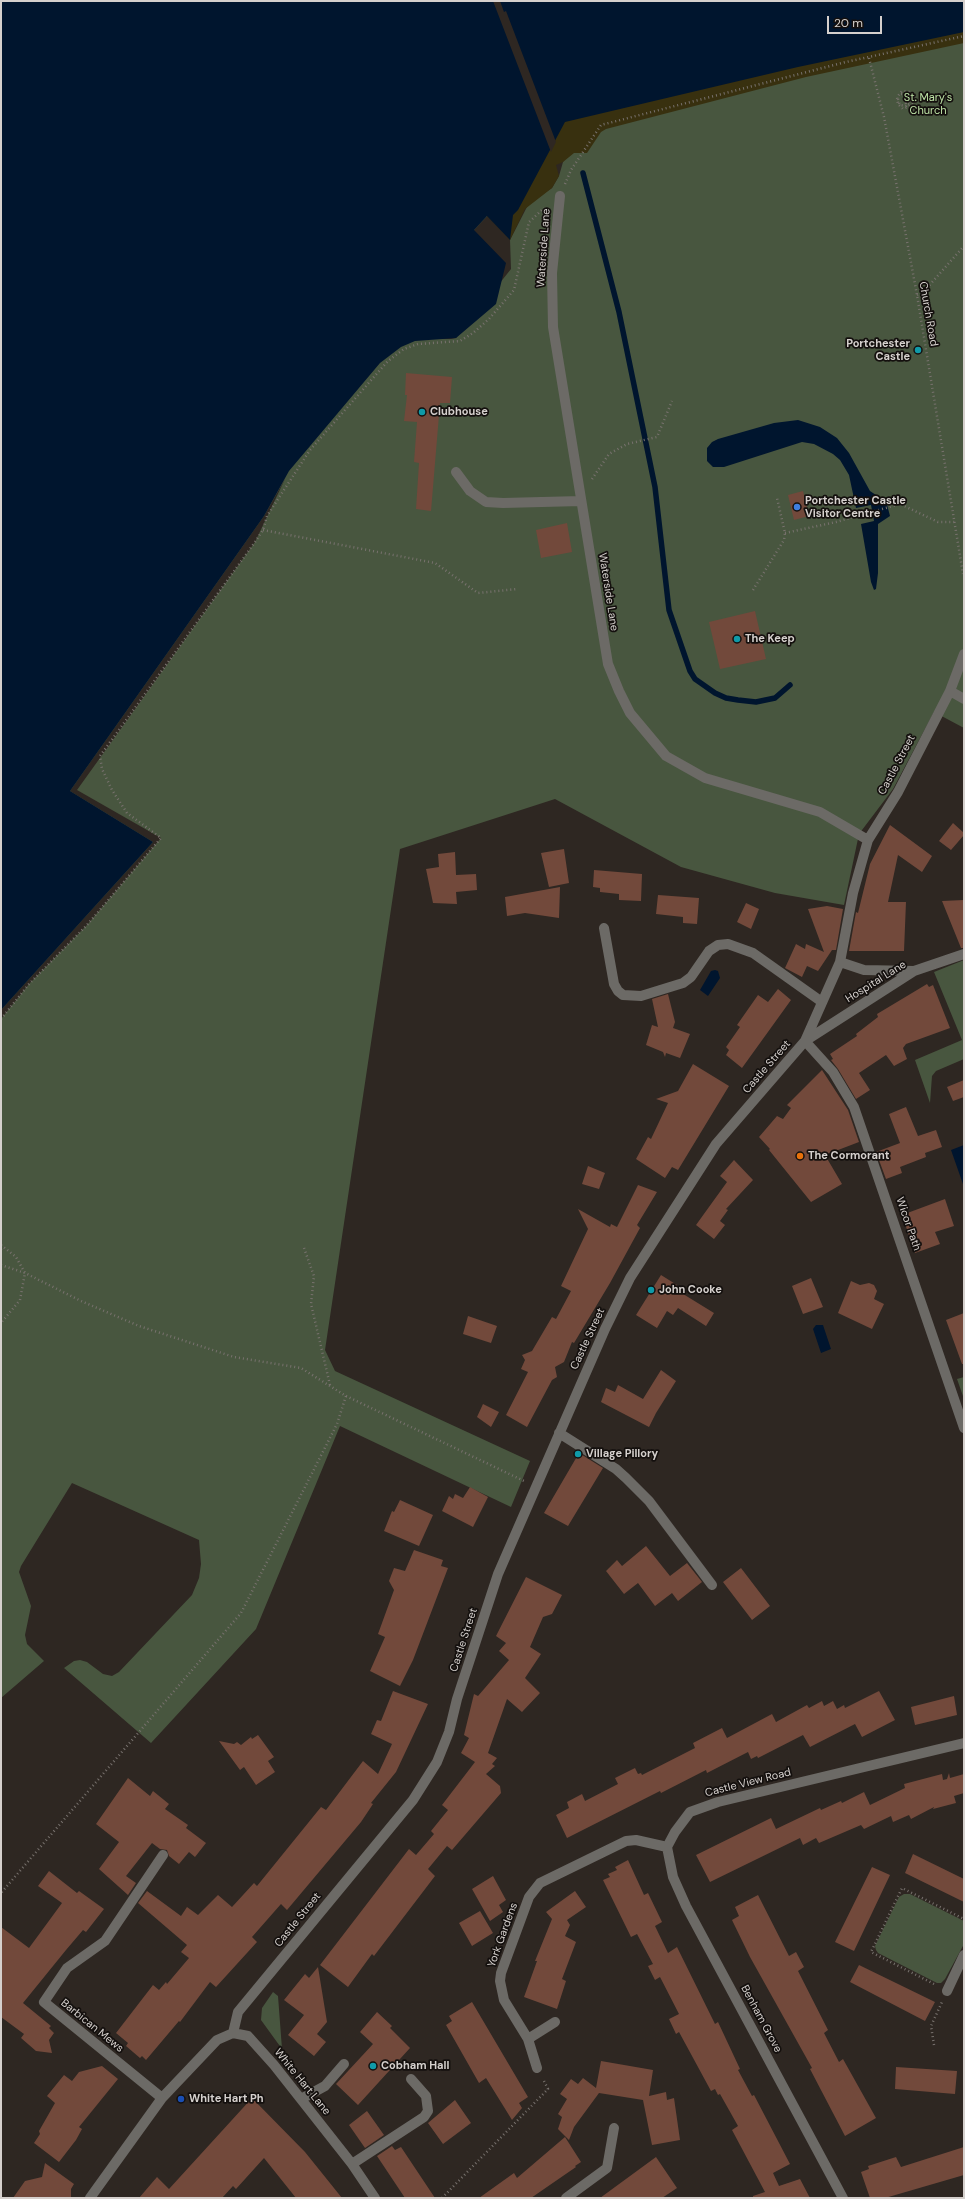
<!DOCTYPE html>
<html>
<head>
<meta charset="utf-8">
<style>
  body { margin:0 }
  #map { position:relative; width:965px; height:2199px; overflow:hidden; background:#2e2722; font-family:"DM Sans",sans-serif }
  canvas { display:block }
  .frame { position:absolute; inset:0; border:2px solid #d5d0cd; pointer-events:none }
  .scale { position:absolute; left:827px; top:16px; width:55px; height:18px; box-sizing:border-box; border:2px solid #d5d0cd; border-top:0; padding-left:5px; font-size:12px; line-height:14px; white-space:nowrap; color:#d5d0cd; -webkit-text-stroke:3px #14100e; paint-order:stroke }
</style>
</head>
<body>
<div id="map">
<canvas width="965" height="2199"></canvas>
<div class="frame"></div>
<div class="scale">20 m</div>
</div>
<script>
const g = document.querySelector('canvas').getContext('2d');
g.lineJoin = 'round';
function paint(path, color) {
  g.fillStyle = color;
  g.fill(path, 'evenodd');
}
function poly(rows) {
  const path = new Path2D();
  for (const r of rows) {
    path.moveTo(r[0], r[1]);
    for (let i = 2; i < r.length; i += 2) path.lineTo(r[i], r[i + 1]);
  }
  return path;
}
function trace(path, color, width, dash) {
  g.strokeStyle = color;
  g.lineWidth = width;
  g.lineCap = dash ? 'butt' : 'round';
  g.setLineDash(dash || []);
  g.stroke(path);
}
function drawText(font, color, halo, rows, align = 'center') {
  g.font = font + ' "DM Sans",sans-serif';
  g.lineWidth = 3.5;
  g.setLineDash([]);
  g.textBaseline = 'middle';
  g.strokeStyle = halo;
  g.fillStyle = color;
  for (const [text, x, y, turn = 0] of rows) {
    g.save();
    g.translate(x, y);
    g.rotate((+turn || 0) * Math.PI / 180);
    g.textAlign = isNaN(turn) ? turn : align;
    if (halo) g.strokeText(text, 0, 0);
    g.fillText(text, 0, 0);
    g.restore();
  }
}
paint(poly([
  [964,26,964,728,934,712,893,789,859,834,844,905,775,893,681,867,555,799,400,849,325,1350,335,1371,530,1461,511,1507,340,1426,256,1629,151,1743,64,1668,74,1661,80,1660,87,1662,103,1674,112,1676,119,1672,192,1595,199,1578,201,1564,199,1540,72,1483,21,1566,19,1572,31,1606,25,1635,27,1644,44,1661,1,1698,1,1019,29,984,87,925,161,838,77,790,255,542,285,479,264,516,70,791,153,842,1,1010,1,31,492,211,474,230,427,339,451,339,456,338,511,269,510,240,529,203,552,188,559,176,563,162,591,120],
  [964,960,964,1059,936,1071,932,1076,930,1103,915,1060,962,1040,934,972],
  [964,1377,964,1399,957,1379],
  [904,1894,910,1894,964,1921,964,1944,945,1979,941,1983,937,1983,878,1953,876,1950,875,1946,899,1897],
  [273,1992,278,1996,282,2049,261,2020,262,2008]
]), '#48563f');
paint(poly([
  [964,3,964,43,806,77,606,129,601,132,587,153,574,153,563,162,556,165,559,176,552,188,525,209,510,240,487,216,507,135]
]), '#38300f');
paint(poly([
  [1,1,964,1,964,32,798,67,565,122,518,210,513,215,510,240,487,216,474,230,506,263,496,304,456,338,415,341,401,347,380,363,289,471,264,516,70,791,153,842,1,1010],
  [798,420,820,427,837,438,849,453,870,491,879,497,885,497,890,516,878,524,878,573,876,589,874,590,871,582,861,524,874,521,871,505,856,508,849,475,840,460,833,454,814,444,802,442,724,467,713,467,707,461,707,448,712,442,718,439,774,423],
  [715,970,718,971,720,978,708,996,700,990,711,971],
  [964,1145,964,1187,951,1150],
  [816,1325,823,1325,831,1349,821,1353,813,1329]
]), '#00152e');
paint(poly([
  [493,1,500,1,504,12,506,11,556,142,551,152]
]), '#2e2722');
trace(poly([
  [583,173,619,312,655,487,669,610,690,671,695,679,715,693,726,698,738,700,756,702,775,698,790,685]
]), '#00152e', 5.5);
paint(poly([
  [406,373,452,377,450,403,440,403,431,511,416,509,419,463,414,462,417,422,404,421,407,395,405,395],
  [803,491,809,516,794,520,788,495],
  [567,523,572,552,541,558,536,530],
  [755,611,766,659,720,669,709,622],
  [953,823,964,833,964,835,951,850,939,841],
  [890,825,932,856,922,872,898,855,888,902,906,902,904,951,849,951,856,912,858,913,870,864],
  [564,849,569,883,549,887,541,853],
  [455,852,456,875,476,874,477,890,456,892,457,904,433,903,426,869,439,867,438,854],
  [594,870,642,874,641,901,619,900,619,894,600,892,600,888,593,887],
  [560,887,559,918,525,913,507,916,505,897],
  [658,895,699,898,697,924,683,923,683,917,656,914],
  [964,900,964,948,961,948,942,901],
  [746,903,759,909,751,929,737,922],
  [827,906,843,909,836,950,832,950,818,971,807,966,802,977,785,968,796,944,805,949,806,944,824,952,808,909],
  [927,984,929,987,933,985,950,1028,906,1044,903,1048,907,1059,894,1066,886,1055,859,1073,870,1090,856,1099,838,1069,831,1060,833,1059,830,1054,857,1036,856,1034,878,1017,877,1014],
  [778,989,791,1000,742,1068,726,1055,729,1050,726,1047,740,1027,737,1025,758,995,768,1002],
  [668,994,675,1022,673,1028,690,1034,680,1058,666,1053,665,1057,663,1052,646,1045,652,1025,658,1027,652,999],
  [693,1064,729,1086,678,1170,672,1167,665,1178,636,1159,648,1137,651,1139,668,1103,656,1099,678,1091],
  [822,1070,848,1110,859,1142,825,1155,842,1184,811,1202,769,1150,770,1149,759,1137,777,1116,783,1119,791,1108,787,1105],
  [964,1080,964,1097,953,1101,947,1087],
  [906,1107,918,1136,936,1130,942,1147,925,1153,926,1157,900,1167,902,1173,886,1179,876,1152,900,1143,889,1114],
  [734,1160,753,1180,726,1209,728,1210,720,1221,725,1225,714,1239,696,1225,727,1182,720,1176],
  [588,1166,605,1173,599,1189,582,1184],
  [638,1185,657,1192,637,1225,640,1228,610,1283,574,1343,572,1342,564,1362,555,1367,557,1377,552,1380,527,1427,506,1415,528,1372,521,1369,525,1360,522,1355,532,1351,552,1317,556,1319,571,1291,561,1286,588,1229,578,1209,610,1227,611,1224,617,1227],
  [945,1199,954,1226,935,1232,940,1244,915,1253,902,1215],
  [661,1275,677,1285,675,1289,714,1313,706,1326,678,1308,673,1315,667,1311,657,1328,636,1315],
  [811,1278,823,1307,803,1314,792,1286],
  [851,1281,860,1285,869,1283,874,1285,877,1291,874,1299,884,1304,872,1329,838,1313],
  [964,1313,964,1364,962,1364,946,1320],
  [468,1316,497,1326,491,1343,463,1334],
  [661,1370,676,1381,656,1413,649,1427,601,1402,606,1388,615,1392,618,1385,643,1399],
  [483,1404,499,1412,491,1427,477,1417],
  [579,1453,603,1468,568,1526,544,1513],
  [470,1487,488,1497,473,1527,442,1511,449,1496,453,1499,455,1494,463,1498],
  [400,1500,433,1515,419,1546,384,1531,392,1511,394,1512],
  [646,1546,670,1576,687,1563,702,1582,678,1601,672,1593,655,1606,638,1583,624,1594,606,1571,617,1560,622,1566],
  [414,1550,443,1560,441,1566,448,1568,413,1660,400,1686,370,1671,385,1637,378,1634,394,1590,389,1581,394,1568,405,1571],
  [741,1568,770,1606,752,1620,723,1582],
  [526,1577,562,1595,552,1614,543,1617,530,1647,541,1654,525,1678,540,1693,522,1712,507,1699,488,1753,497,1758,492,1764,495,1766,486,1774,500,1786,501,1793,452,1850,447,1846,428,1869,435,1876,374,1956,372,1954,348,1987,320,1965,409,1849,416,1855,434,1834,431,1831,448,1810,442,1805,475,1762,461,1753,469,1738,464,1735,474,1694,478,1696,509,1660,499,1651,506,1643,496,1636],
  [393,1691,428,1704,396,1772,371,1803,373,1804,361,1822,287,1910,281,1904,252,1937,257,1942,216,1987,210,1982,180,2022,179,2021,146,2060,142,2056,140,2058,126,2046,128,2043,116,2033,153,1985,159,1990,166,1982,167,1984,189,1958,181,1952,187,1945,138,1903,147,1891,181,1916,187,1907,198,1915,218,1895,232,1907,254,1883,257,1886,321,1807,326,1810,363,1761,378,1774,392,1744,371,1734,377,1720,381,1721],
  [879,1691,895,1720,862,1737,855,1724,810,1747,803,1735,758,1758,757,1756,751,1759,748,1752,707,1773,706,1770,661,1793,660,1791,567,1838,556,1815,569,1808,567,1802,582,1794,585,1801,618,1784,615,1778,635,1768,638,1774,641,1773,642,1775,695,1748,693,1743,722,1728,727,1738,772,1714,776,1722,807,1705,809,1708,822,1701,824,1706,833,1701,837,1709,844,1705,845,1708],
  [954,1696,957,1715,915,1725,911,1707],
  [258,1735,274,1757,268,1761,275,1772,256,1785,244,1767,240,1770,219,1741,234,1744,237,1742,241,1745,251,1737,252,1739],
  [949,1773,950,1778,964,1774,964,1793,954,1796,956,1803,933,1809,934,1807,911,1819,909,1815,893,1822,891,1816,864,1829,861,1825,819,1843,816,1838,803,1845,800,1838,710,1882,696,1855,771,1818,776,1829,820,1808,821,1810,841,1801,842,1803,864,1792,870,1805,905,1788,904,1784,942,1774,943,1780,947,1779],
  [128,1778,150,1796,153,1791,169,1804,165,1809,188,1825,186,1828,206,1843,195,1857,189,1852,179,1864,169,1856,167,1850,160,1849,152,1843,126,1876,136,1883,128,1895,99,1869,119,1842,96,1824],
  [913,1854,964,1879,964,1902,905,1873],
  [628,1860,644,1895,648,1893,662,1922,655,1926,668,1953,677,1947,715,2024,718,2022,740,2069,738,2070,752,2096,754,2095,790,2164,773,2173,779,2186,800,2179,810,2198,753,2198,753,2196,765,2192,732,2130,738,2126,720,2094,718,2095,715,2089,711,2091,679,2032,676,2034,669,2019,679,2014,660,1977,655,1980,648,1966,653,1964,637,1934,631,1937,603,1880,610,1877,608,1874,617,1870,615,1867],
  [872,1867,890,1875,854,1951,835,1942],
  [49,1871,77,1893,79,1891,104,1909,86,1932,83,1930,66,1950,23,2003,51,2026,49,2028,54,2033,49,2040,52,2053,36,2051,21,2038,24,2034,1,2017,1,1927,29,1948,62,1903,38,1886],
  [493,1876,506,1900,499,1905,503,1912,490,1921,472,1889],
  [575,1891,586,1907,567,1920,570,1925,565,1936,576,1942,562,1979,566,1981,557,2009,524,1997,537,1961,535,1961,552,1919,546,1912],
  [758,1895,789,1956,796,1952,804,1967,798,1971,828,2030,824,2033,839,2062,843,2059,876,2118,845,2136,810,2069,812,2068,750,1957,732,1920,739,1916,735,1907],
  [480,1911,493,1933,472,1946,459,1923],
  [859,1965,935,2002,925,2021,850,1982],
  [318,1967,327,2022,317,2034,326,2042,314,2056,288,2035,304,2015,284,2000,305,1974,309,1978],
  [472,2002,528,2097,519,2103,522,2108,512,2120,486,2078,479,2083,446,2025,452,2021,449,2016],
  [377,2012,392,2026,390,2028,410,2048,358,2105,336,2084,373,2044,360,2032],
  [601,2061,653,2070,649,2096,666,2092,667,2100,674,2098,680,2140,652,2145,643,2100,599,2093,574,2127,569,2140,558,2129,562,2117,558,2114,567,2099,560,2094,571,2079,578,2084,583,2078,596,2088],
  [102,2066,118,2079,79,2127,82,2129,76,2140,59,2162,34,2143,40,2134,39,2131,55,2103,47,2096,64,2075,72,2081,79,2072],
  [896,2067,957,2071,955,2094,895,2089],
  [252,2098,305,2152,342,2198,296,2198,264,2158,236,2189,233,2186,222,2198,139,2198,157,2177,169,2189],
  [455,2100,471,2123,443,2144,428,2123],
  [367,2111,384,2135,365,2148,349,2125],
  [565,2137,581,2162,575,2166,576,2167,531,2198,479,2198,514,2173,517,2178],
  [392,2146,395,2150,401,2147,435,2198,405,2198,377,2156],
  [964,2147,964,2175,885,2198,870,2198,861,2172,869,2169,868,2166,896,2157,901,2167],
  [656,2157,677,2188,662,2198,600,2198],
  [45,2163,74,2184,71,2189,71,2198,13,2198,25,2181,42,2177]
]), '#72493b');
trace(poly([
  [869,58,884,117,917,295,963,574],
  [901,94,910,93,913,98,911,102],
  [898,99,900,105,906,106,907,104],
  [906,104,904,99,907,98],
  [910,106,903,109,898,104,897,97,902,91,911,92,914,95,915,101,912,104,907,104,906,102,909,101,910,103],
  [565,184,571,170,601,125,846,62,964,36],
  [917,295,926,289,964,246],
  [592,479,609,454,627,444,657,437,672,401],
  [263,530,435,563,478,593,517,589],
  [785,533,836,522,900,504,938,522,955,522],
  [753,590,784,540,785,533,777,498],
  [1,1019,29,984,87,925,161,838,127,813,112,790,102,769,100,756,255,542,263,530,267,516,310,450,388,361,404,349,418,344,460,341,473,333,489,319,514,290,529,222,544,208],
  [1,1245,16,1257,25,1273,20,1300,1,1323],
  [1,1245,1,1252],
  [304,1248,314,1276,311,1304,330,1385],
  [1,1265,25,1273,81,1301,139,1326,234,1357,301,1368,346,1396,337,1424,241,1613,1,1893],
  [346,1396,524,1481],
  [934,1984,871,1952,902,1888,964,1919],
  [934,2045,931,2026,942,2002],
  [442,2198,548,2089,543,2079]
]), '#78726e', 2.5, [1, 3]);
trace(poly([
  [560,196,552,273,553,327,608,664,619,691,630,713,666,756,705,778,820,812,868,840],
  [456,472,470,491,486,502,503,503,581,501],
  [950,691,964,699],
  [604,928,614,984,618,991,623,995,641,996,683,983,691,977,709,951,718,945,728,944,753,953,822,1002],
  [964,954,914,971,805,1041,833,1072,854,1107,964,1428],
  [840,962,864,970,914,971],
  [559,1433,616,1469,626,1478,649,1501,712,1585],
  [667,1847,673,1877,686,1906,843,2198],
  [667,1847,675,1832,690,1812,718,1802,964,1743],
  [947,1991,964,1955],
  [233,2033,238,2012,413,1800,437,1762,449,1732,457,1699,498,1574,605,1329,630,1278,716,1144,805,1041,840,962,853,893,868,840,898,792,950,691,964,654],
  [528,2039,555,2022],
  [537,2068,528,2039,504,2000,500,1981,501,1973,529,1897,540,1883,626,1841,636,1840,667,1847],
  [162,2098,44,2002,67,1968,105,1941,163,1855],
  [301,2099,325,2086,344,2064],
  [352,2164,424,2117,428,2111,426,2096,411,2079],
  [90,2198,162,2098,217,2040,233,2033,248,2036,274,2065,352,2164,375,2198],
  [566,2198,607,2168,614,2128]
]), '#6c6a66', 10);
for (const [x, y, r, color] of [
  [918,350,4,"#0f9aa8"],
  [422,412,4,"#0f9aa8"],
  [797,507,4,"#3f7fe0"],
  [737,639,4,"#0f9aa8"],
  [800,1156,4,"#e8710a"],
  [651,1290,4,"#0f9aa8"],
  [578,1454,4,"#0f9aa8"],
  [373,2066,4,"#0f9aa8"],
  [181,2099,4,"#1a4fb4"]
]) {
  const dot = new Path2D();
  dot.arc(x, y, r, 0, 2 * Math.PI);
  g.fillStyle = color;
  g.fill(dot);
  trace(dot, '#14100e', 1.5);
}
drawText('11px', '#bee3a6', '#14100e', [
  ["St. Mary's",928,98],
  ["Church",928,111]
]);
drawText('11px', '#d5d0cd', '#14100e', [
  ["Waterside Lane",544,248,-86],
  ["Church Road",928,314,80],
  ["Waterside Lane",608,592,81],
  ["Castle Street",897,765,-62],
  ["Hospital Lane",876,982,-32],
  ["Castle Street",767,1067,-49],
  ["Wicor Path",908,1224,71],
  ["Castle Street",588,1339,-65],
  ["Castle Street",464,1640,-72],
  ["Castle View Road",748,1783,-14],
  ["Castle Street",298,1920,-51],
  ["York Gardens",503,1935,-70],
  ["Benham Grove",761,2019,62],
  ["Barbican Mews",92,2026,39],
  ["White Hart Lane",302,2082,51]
]);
drawText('bold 11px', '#d5d0cd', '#14100e', [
  ["Portchester",910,344,"right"],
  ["Castle",910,357,"right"],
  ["Clubhouse",430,412],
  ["Portchester Castle",805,501],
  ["Visitor Centre",805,514],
  ["The Keep",745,639],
  ["The Cormorant",808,1156],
  ["John Cooke",659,1290],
  ["Village Pillory",586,1454],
  ["Cobham Hall",381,2066],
  ["White Hart Ph",189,2099]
], 'left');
</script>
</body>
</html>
